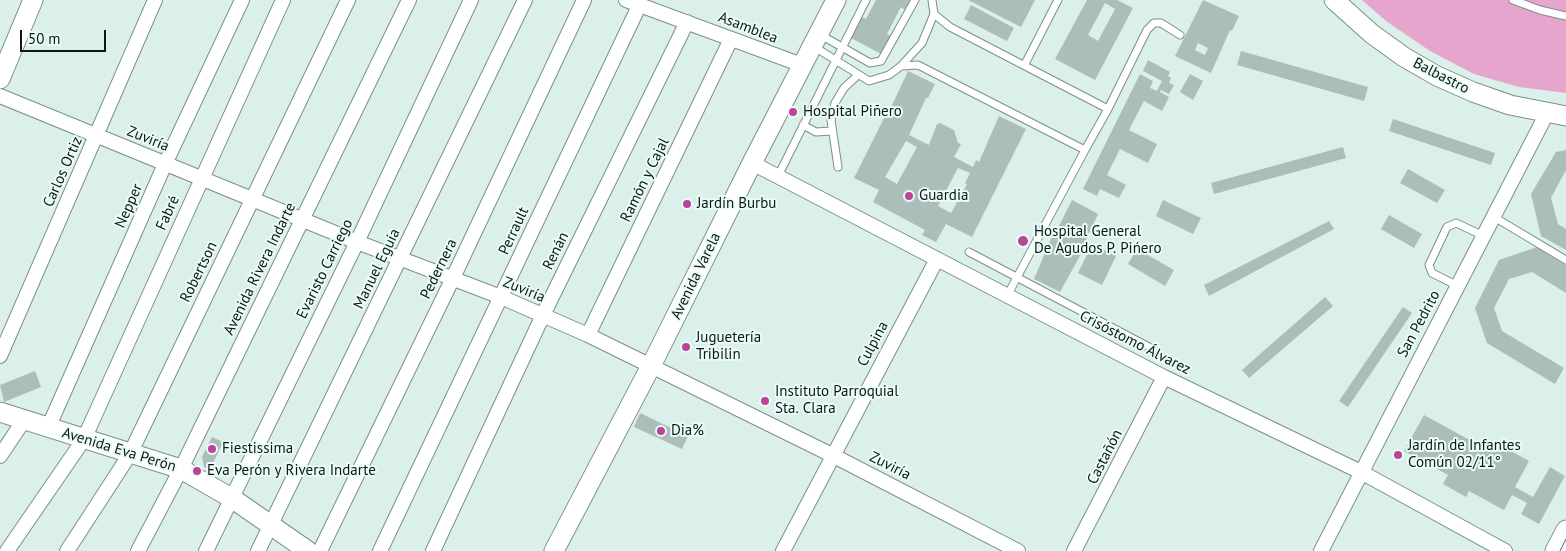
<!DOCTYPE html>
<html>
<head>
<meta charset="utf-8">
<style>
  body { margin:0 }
  #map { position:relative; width:1566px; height:551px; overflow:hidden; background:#dbefeb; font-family:"PT Sans",sans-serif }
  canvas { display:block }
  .scale { position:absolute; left:20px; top:30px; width:86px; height:22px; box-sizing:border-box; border:2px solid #0f1615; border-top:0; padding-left:6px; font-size:15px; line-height:18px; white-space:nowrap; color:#0f1615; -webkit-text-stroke:4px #e9fcf8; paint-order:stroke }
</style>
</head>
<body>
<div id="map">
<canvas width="1566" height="551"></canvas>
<div class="scale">50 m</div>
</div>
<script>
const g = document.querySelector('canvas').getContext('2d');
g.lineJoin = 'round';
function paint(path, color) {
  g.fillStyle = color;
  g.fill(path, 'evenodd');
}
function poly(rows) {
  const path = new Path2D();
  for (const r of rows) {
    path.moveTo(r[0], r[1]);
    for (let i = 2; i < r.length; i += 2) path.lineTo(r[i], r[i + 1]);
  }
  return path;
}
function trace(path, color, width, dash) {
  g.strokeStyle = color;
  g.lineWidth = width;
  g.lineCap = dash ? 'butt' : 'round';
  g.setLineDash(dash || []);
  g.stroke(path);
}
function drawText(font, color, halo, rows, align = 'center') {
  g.font = font + ' "PT Sans",sans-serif';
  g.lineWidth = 4;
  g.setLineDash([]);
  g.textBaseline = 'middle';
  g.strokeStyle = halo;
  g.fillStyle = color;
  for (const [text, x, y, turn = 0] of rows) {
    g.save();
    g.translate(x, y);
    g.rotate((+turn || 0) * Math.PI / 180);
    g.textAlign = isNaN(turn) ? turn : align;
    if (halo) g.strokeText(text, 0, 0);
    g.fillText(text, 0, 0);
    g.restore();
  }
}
paint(poly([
  [1362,0,1566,0,1566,93,1519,87,1474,74,1430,51,1386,21]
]), '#e5a5cd');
paint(poly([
  [876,0,910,0,905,10,901,7,887,34,891,36,881,54,851,38,862,17,866,19],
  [968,0,1035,0,1021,27],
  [1087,0,1117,0,1133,8,1095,80,1055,59],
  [1105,3,1115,9,1098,41,1088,35],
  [1203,0,1239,16,1232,31,1230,30,1211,73,1175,56],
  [1198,43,1208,48,1205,55,1195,50],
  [971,5,1014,28,1007,41,964,19],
  [1241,51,1368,87,1364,101,1237,65],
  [1148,60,1170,72,1168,76,1171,78,1169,83,1174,85,1169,94,1161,90,1160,92,1169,97,1162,111,1144,101,1129,130,1157,144,1148,163,1120,149,1107,175,1126,185,1119,198,1100,189,1097,196,1083,189,1140,74,1153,81,1150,88,1157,91,1162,81,1143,71],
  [908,71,935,84,928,98,926,98,909,135,929,145,937,124,940,123,954,130,958,143,961,144,954,157,973,167,976,160,979,162,999,116,1026,129,972,237,946,224,936,242,922,235,925,230,873,202,879,190,854,178,885,116,887,116],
  [906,141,917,147,897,184,885,177],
  [958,168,970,173,965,183,967,184,951,213,938,206],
  [1190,74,1203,81,1193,100,1180,92],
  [1393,119,1495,153,1491,165,1389,131],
  [1343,147,1346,158,1214,194,1211,183],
  [1566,150,1566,170,1551,198,1558,224,1566,229,1566,250,1541,236,1531,194,1556,152],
  [1408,169,1445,190,1437,203,1400,183],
  [1072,200,1098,214,1085,242,1087,243,1060,292,1034,279,1056,227,1058,228],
  [1163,200,1201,218,1193,234,1156,216],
  [1389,215,1422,234,1414,248,1381,229],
  [1329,221,1334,229,1209,296,1204,285],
  [1092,244,1116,256,1102,285,1078,273],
  [1537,247,1566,265,1566,293,1532,272,1509,279,1494,308,1502,331,1564,368,1555,384,1487,343,1475,308,1499,260],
  [1137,249,1174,270,1165,286,1128,264],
  [1325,297,1333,306,1249,378,1242,370],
  [1403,307,1412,313,1348,407,1339,401],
  [35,371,41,387,4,402,0,385],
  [640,413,688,436,682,449,634,427],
  [1424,415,1486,449,1491,440,1529,461,1515,487,1533,497,1550,467,1565,476,1539,524,1521,514,1527,503,1512,495,1504,510,1469,491,1466,497,1443,484,1448,475,1404,451],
  [212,437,223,442,210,470,204,467,202,457]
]), '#abbeba');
const lane = poly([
  [1513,0,1540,10,1566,16],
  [819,34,870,63,881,61,915,0],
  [813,46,869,81,889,75,901,66,918,65,1085,150,1108,109,950,27,934,14,932,0],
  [1025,64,1058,0],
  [901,66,922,43,934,14],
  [1108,109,1147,30,1154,23,1161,23,1180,35],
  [803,125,816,132,832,131],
  [838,167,831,120,835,103,844,88,858,75],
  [778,176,866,0],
  [1494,217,1566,260],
  [969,252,1149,347],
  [1458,286,1432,273,1429,265,1447,227,1456,223,1484,236],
  [1007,296,1085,150]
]);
const street = poly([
  [626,0,802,65],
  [0,96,357,242,501,297,588,335,832,455,1018,551],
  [752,163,1164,377,1361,472,1505,551],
  [588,335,731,39],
  [0,356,155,0],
  [48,428,165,164,242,0],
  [0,456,24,420],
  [7,551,84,439,283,0],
  [67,551,130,454,348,0],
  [138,551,181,469,409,0],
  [206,551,357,242,471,0],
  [258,551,525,0],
  [320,551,452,280,584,0],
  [380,551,639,6],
  [433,551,543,315,687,22],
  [783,551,937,259],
  [1074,551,1164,377],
  [1321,551,1547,113]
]);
const secondary = poly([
  [1334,0,1372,34,1404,57,1437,76,1473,92,1510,105,1566,116],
  [0,79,33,0],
  [0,412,181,469,233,499,308,551],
  [554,551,652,364,752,163,836,0],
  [1555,551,1566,530]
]);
trace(lane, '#7d8f8b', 9);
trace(street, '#7d8f8b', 16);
trace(secondary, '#7d8f8b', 21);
trace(lane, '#fff', 7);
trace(street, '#fff', 14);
trace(secondary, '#fff', 19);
trace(poly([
  [1560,551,1566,539]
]), '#596563', 1);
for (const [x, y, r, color] of [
  [793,112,5,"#bb4398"],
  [909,196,5,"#bb4398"],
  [687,204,5,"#bb4398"],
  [1023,241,6,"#bb4398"],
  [686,347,5,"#bb4398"],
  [765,401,5,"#bb4398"],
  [661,431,5,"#bb4398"],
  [212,449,5,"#bb4398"],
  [1398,455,5,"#bb4398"],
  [197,471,5,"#bb4398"]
]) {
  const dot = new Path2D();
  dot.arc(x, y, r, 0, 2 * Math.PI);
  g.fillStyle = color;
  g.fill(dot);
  trace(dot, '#e9fcf8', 2);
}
drawText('15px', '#0f1615', '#e9fcf8', [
  ["Asamblea",748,28,21],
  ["Balbastro",1441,76,27],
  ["Zuviría",148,139,22],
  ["Carlos Ortiz",63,172,-66],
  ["Ramón y Cajal",645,180,-64],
  ["Nepper",129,206,-66],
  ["Fabré",168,213,-66],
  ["Perrault",514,231,-65],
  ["Renán",556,251,-64],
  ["Avenida Rivera Indarte",260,269,-64],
  ["Evaristo Carriego",325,269,-64],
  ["Manuel Eguía",377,269,-64],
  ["Pedernera",439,269,-64],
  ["Robertson",199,272,-64],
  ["Avenida Varela",696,276,-64],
  ["Zuviría",524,290,22],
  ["San Pedrito",1419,324,-62],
  ["Crisóstomo Álvarez",1135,343,27],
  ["Culpina",873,344,-62],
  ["Avenida Eva Perón",119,450,17],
  ["Castañón",1105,457,-63],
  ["Zuviría",890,466,27]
]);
drawText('15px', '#0f1615', '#e9fcf8', [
  ["Hospital Piñero",803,112],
  ["Guardia",919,196],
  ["Jardín Burbu",697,204],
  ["Hospital General",1034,232],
  ["De Agudos P. Pińero",1034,249],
  ["Juguetería",696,338],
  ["Tribilin",696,355],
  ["Instituto Parroquial",775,392],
  ["Sta. Clara",775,409],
  ["Dia%",671,431],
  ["Jardín de Infantes",1408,446],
  ["Común 02/11°",1408,463],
  ["Fiestissima",222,449],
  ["Eva Perón y Rivera Indarte",207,471]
], 'left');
</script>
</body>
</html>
